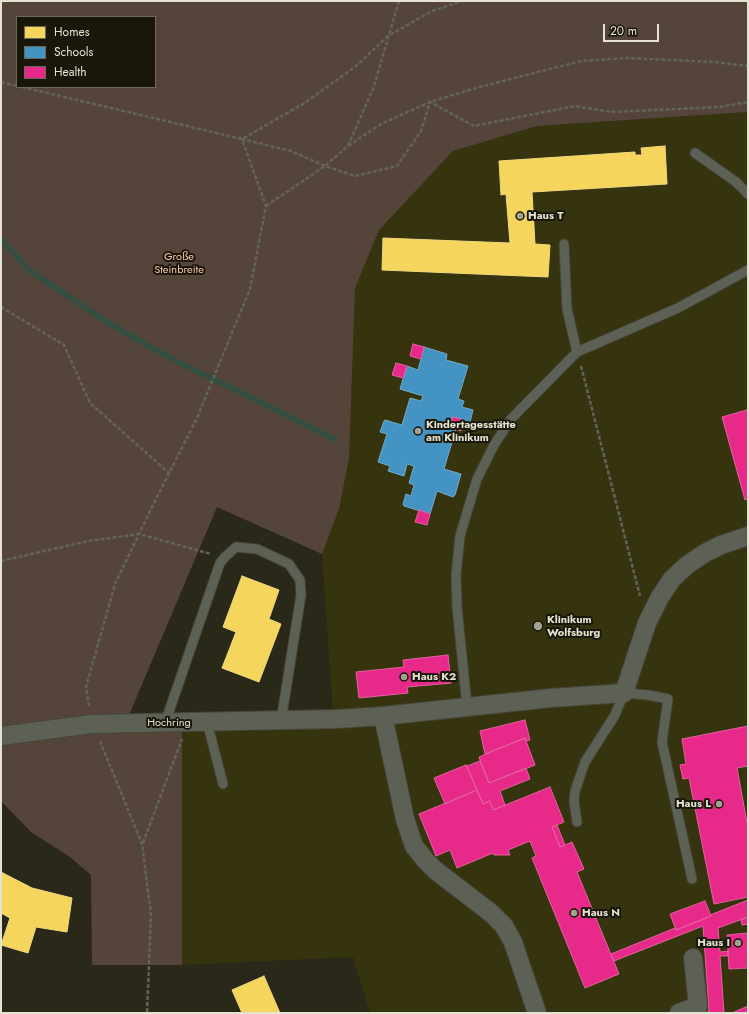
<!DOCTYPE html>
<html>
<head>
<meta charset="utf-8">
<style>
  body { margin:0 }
  #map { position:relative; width:749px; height:1014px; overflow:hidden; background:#2a2919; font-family:Jost,sans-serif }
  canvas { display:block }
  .frame { position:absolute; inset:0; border:2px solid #e4e3d1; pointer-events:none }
  .legend { position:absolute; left:16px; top:16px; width:140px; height:72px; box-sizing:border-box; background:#18170a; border:1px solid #6a695a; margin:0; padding:5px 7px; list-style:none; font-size:12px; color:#e4e3d1 }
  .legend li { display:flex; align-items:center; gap:8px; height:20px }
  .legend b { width:20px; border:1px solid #6a695a }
  .scale { position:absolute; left:603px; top:24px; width:56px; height:18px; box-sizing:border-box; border:2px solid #e4e3d1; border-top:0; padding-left:5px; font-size:12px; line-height:14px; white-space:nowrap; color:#e4e3d1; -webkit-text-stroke:3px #18170a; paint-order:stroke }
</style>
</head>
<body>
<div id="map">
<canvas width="749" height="1014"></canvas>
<div class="frame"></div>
<ul class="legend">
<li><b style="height:11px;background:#f6d55c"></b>Homes</li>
<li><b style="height:11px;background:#4393c3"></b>Schools</li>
<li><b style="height:11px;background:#e7298a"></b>Health</li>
</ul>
<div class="scale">20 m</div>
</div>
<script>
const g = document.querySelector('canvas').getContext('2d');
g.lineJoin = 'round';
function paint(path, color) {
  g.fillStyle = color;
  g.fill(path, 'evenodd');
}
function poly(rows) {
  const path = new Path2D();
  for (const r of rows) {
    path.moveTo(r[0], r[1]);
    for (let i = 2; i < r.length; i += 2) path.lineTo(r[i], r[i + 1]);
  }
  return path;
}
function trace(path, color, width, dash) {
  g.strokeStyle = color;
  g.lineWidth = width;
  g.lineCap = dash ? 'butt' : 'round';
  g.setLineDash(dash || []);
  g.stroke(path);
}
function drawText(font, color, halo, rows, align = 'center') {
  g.font = font + ' Jost,sans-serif';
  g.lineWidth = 4;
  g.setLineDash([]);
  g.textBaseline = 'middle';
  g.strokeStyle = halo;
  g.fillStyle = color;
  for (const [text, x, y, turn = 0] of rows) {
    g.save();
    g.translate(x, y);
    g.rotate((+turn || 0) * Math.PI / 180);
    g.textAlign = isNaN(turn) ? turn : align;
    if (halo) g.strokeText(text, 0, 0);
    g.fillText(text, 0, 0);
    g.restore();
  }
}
paint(poly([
  [748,112,748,1013,370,1013,353,957,182,965,182,728,334,727,322,554,217,507,212,401,453,151,537,126]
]), '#36330f');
paint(poly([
  [1,1,748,1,748,112,537,126,453,151,379,230,355,288,349,458,339,509,322,554,217,507,124,727,182,728,182,965,92,965,91,875,70,857,31,832,1,801],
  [17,17,155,17,155,87,17,87]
]), '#55443a');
const homes = poly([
  [665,146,667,184,532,192,535,244,550,245,548,277,382,270,383,238,510,243,506,194,501,195,499,161,635,152,635,155,642,155,641,148,665,146],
  [242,576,279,590,269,619,281,624,259,682,222,668,236,632,223,627,242,576],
  [1,872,32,888,72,898,67,932,36,927,28,953,1,945,10,918,1,913,1,872],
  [264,976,280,1013,242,1013,232,990,264,976]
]);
paint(homes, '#f6d55c');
trace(homes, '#f1d97f', 1);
const schools = poly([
  [424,347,447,354,446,360,468,366,458,399,464,401,462,407,473,410,470,422,453,417,450,427,456,429,444,469,461,474,455,495,453,497,437,491,430,514,404,506,403,504,406,494,411,496,414,485,409,483,414,466,407,464,404,476,388,471,390,466,378,462,387,434,380,432,384,421,385,420,402,425,410,398,421,401,423,396,400,389,407,366,418,370,424,347]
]);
paint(schools, '#4393c3');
trace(schools, '#73abc7', 1);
const health = poly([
  [413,344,424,347,421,359,410,356,413,344],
  [396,363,407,366,403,378,392,375,396,363],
  [747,410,748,415,748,499,745,500,722,417,747,410],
  [453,417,464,420,461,431,450,427,453,417],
  [419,510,430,514,427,525,415,522,419,510],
  [448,655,451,683,407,687,408,693,359,698,356,672,404,667,403,660,448,655],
  [525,720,530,740,526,741,525,738,485,754,480,731,525,720],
  [748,726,748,766,737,768,748,828,748,897,714,904,689,778,683,779,680,765,686,764,682,739,748,726],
  [525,738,535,765,489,783,479,757,525,738],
  [480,761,489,783,526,768,530,779,500,791,505,805,493,810,490,801,483,804,467,766,480,761],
  [466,765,477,790,445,804,434,778,466,765],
  [550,787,564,822,552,827,560,847,572,842,584,869,577,872,619,974,585,988,532,858,536,856,530,841,508,850,510,855,494,855,493,853,457,868,450,850,436,856,419,814,477,790,483,804,490,801,493,810,550,787],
  [557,825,565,845,560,847,552,827,557,825],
  [748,900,748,917,718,928,720,952,728,951,728,956,720,956,724,1013,705,1013,709,1011,703,926,614,961,611,954,675,928,676,930,711,916,710,915,748,900],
  [705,901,711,916,676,930,670,914,705,901],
  [748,917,748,924,742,925,741,920,748,917],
  [748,933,748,968,729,969,727,935,748,933],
  [748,1006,748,1013,732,1013,748,1006]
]);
paint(health, '#e7298a');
trace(health, '#e6619f', 1);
trace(poly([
  [1,239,29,270,115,327,176,361,335,439]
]), '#334f41', 5.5);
const service = poly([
  [695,153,736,182,748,194],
  [564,244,567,309,577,352],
  [467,706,457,607,456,574,460,536,477,479,494,445,511,419,577,352,678,308,748,270],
  [207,722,223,784],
  [165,723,220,563,225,557,236,547,257,549,289,564,300,580,301,595,281,721],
  [577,822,574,802,575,791,585,762,615,715,624,693,648,695,668,699,662,742,692,879]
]);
const minor = poly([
  [383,716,405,819,414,846,426,861,435,870,491,913,504,926,513,942,537,1013],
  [1,736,92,724,337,719,383,716,551,698,624,693,647,623,660,597,672,579,687,565,705,553,721,545,748,536],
  [679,1013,698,1006,693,958]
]);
trace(service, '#464538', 11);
trace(minor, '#464538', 20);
trace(poly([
  [1,82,17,86],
  [22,87,242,139,303,104,355,67,388,36,432,11,462,1],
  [348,146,373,89,399,1],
  [266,206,325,166,348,146,381,124,430,102,476,88,581,61,628,58,715,62,748,66],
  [1,307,64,345,90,403,169,473],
  [581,366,640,596],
  [1,561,88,541,139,534,211,554],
  [89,706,86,687,115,584,154,503,197,418,250,289,266,206,242,139,291,151,325,166,355,176,397,166,421,131,430,102,474,126,575,106,611,112,719,107,748,102],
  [100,741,142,844,151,914,147,1013],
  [143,843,182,739]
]), '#62645a', 2.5, [4, 2]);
trace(service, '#5d6155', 9);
trace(minor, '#5d6155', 18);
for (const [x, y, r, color] of [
  [520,216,4,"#a3a291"],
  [418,431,4,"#a3a291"],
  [538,626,5,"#a3a291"],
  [404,677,4,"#a3a291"],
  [719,804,4,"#a3a291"],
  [574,913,4,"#a3a291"],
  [738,943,4,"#a3a291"]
]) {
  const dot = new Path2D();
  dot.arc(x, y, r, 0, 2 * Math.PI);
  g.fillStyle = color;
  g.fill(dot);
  trace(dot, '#18170a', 1.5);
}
drawText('bold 11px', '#e4e3d1', '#18170a', [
  ["Haus T",528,216],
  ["Kindertagesstätte",426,425],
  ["am Klinikum",426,438],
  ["Klinikum",547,620],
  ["Wolfsburg",547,633],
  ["Haus K2",412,677],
  ["Haus L",711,804,"right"],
  ["Haus N",582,913],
  ["Haus I",730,943,"right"]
], 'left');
drawText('11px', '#fec6ac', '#18170a', [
  ["Große",179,257],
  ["Steinbreite",179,270]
]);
drawText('11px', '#e4e3d1', '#18170a', [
  ["Hochring",169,723]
]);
</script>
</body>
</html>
